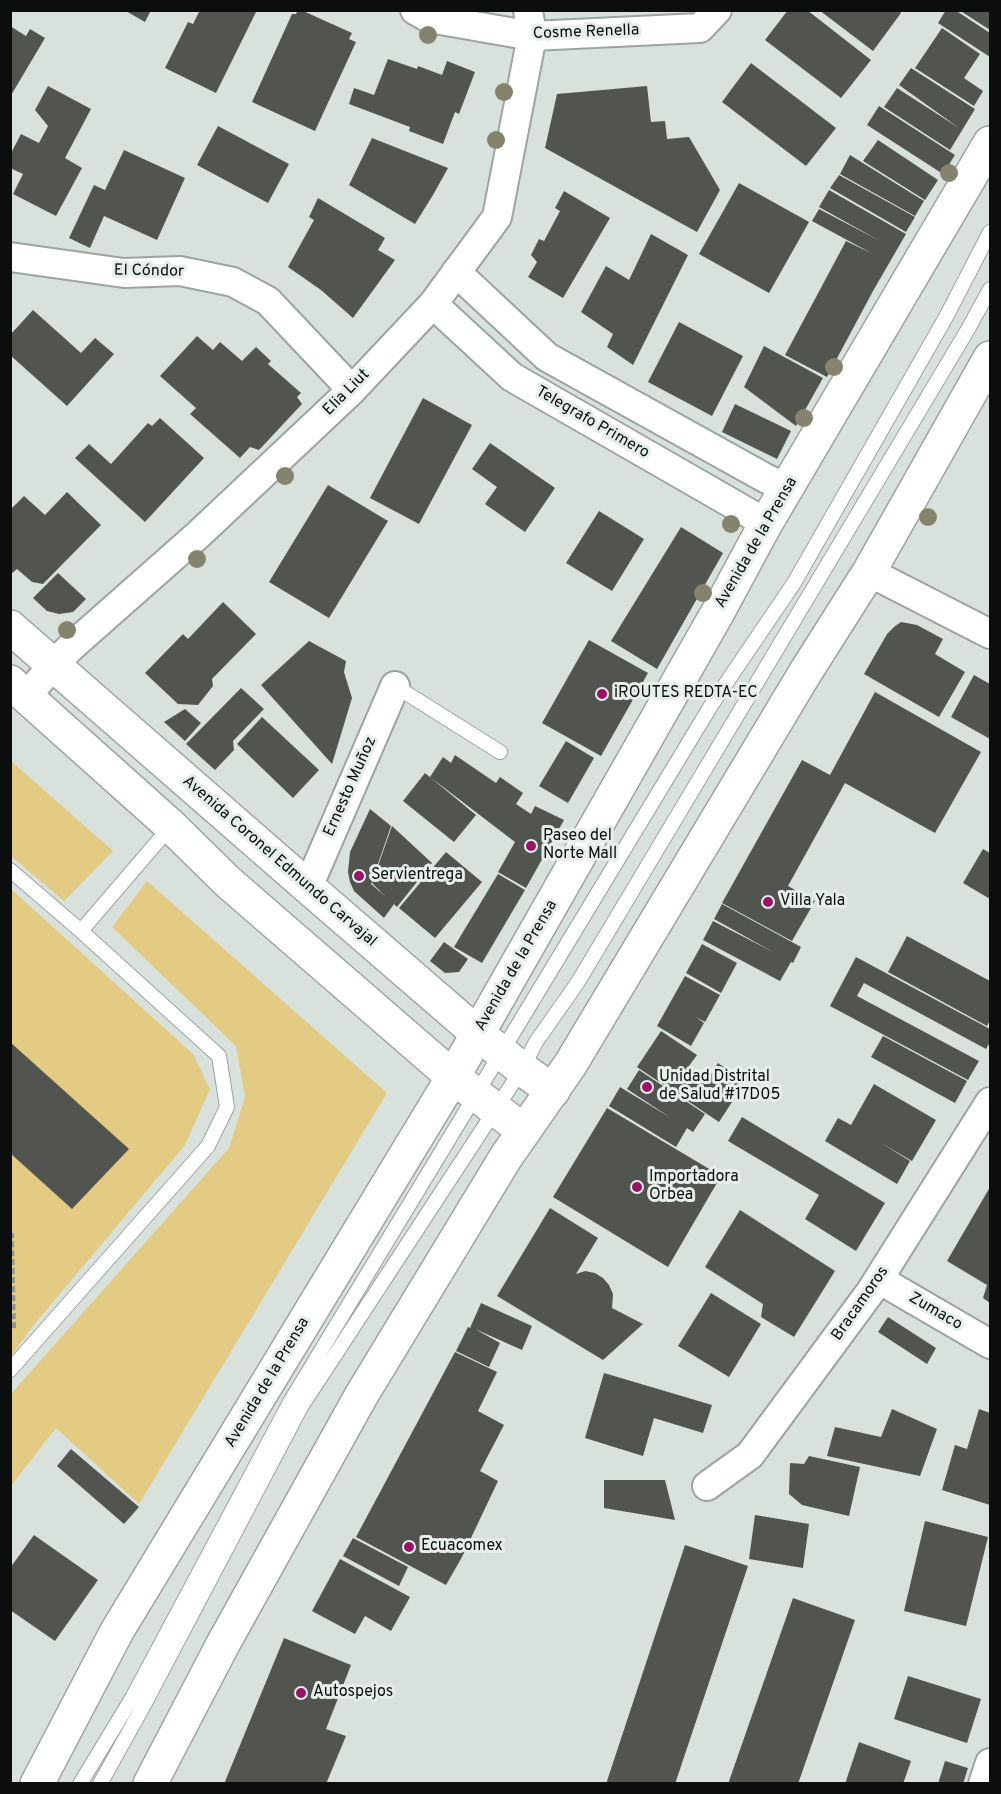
<!DOCTYPE html>
<html>
<head>
<meta charset="utf-8">
<style>
  body { margin:0 }
  #map { position:relative; width:1001px; height:1794px; overflow:hidden; background:#d9e1dc; font-family:Overpass,sans-serif }
  canvas { display:block }
  .frame { position:absolute; inset:0; border:12px solid #0b0e0c; pointer-events:none }
</style>
</head>
<body>
<div id="map">
<canvas width="1001" height="1794"></canvas>
<div class="frame"></div>
</div>
<script>
const g = document.querySelector('canvas').getContext('2d');
g.lineJoin = 'round';
function paint(path, color) {
  g.fillStyle = color;
  g.fill(path, 'evenodd');
}
function poly(rows) {
  const path = new Path2D();
  for (const r of rows) {
    path.moveTo(r[0], r[1]);
    for (let i = 2; i < r.length; i += 2) path.lineTo(r[i], r[i + 1]);
  }
  return path;
}
function trace(path, color, width, dash) {
  g.strokeStyle = color;
  g.lineWidth = width;
  g.lineCap = dash ? 'butt' : 'round';
  g.setLineDash(dash || []);
  g.stroke(path);
}
function drawText(font, color, halo, rows, align = 'center') {
  g.font = font + ' Overpass,sans-serif';
  g.lineWidth = 6;
  g.setLineDash([]);
  g.textBaseline = 'middle';
  g.strokeStyle = halo;
  g.fillStyle = color;
  for (const [text, x, y, turn = 0] of rows) {
    g.save();
    g.translate(x, y);
    g.rotate((+turn || 0) * Math.PI / 180);
    g.textAlign = isNaN(turn) ? turn : align;
    if (halo) g.strokeText(text, 0, 0);
    g.fillText(text, 0, 0);
    g.restore();
  }
}
paint(poly([
  [10,760,113,851,64,901,11,856],
  [147,881,387,1093,139,1504,56,1428,11,1486,10,1395,229,1148,245,1097,236,1046,112,927],
  [10,888,193,1054,210,1089,185,1145,33,1326,11,1356]
]), '#e3cb84');
paint(poly([
  [124,10,151,10,145,22],
  [200,10,257,10,216,93,165,68,188,22,193,24],
  [298,10,301,10,352,33,349,39,356,42,315,131,252,102,292,14,296,14],
  [788,10,807,10,871,60,841,98,765,40],
  [819,10,898,10,901,13,873,51],
  [946,10,955,10,990,33,990,57,938,23],
  [959,10,990,10,990,30],
  [10,26,26,36,30,29,45,38,10,97],
  [942,28,980,54,964,78,983,91,974,106,915,68],
  [388,59,417,69,418,66,442,75,447,61,475,72,459,114,455,112,443,144,409,131,410,127,349,104,354,88,374,95],
  [751,63,836,128,806,166,722,102],
  [911,68,975,109,950,150,884,107,897,88,959,128,899,85],
  [48,86,91,109,65,158,82,168,56,216,13,194,23,174,10,168,10,155,21,134,39,143,48,126,35,110],
  [647,86,651,122,665,121,667,139,689,137,720,190,697,232,545,148,557,94],
  [879,106,955,155,943,174,867,125],
  [218,126,289,164,268,203,197,165],
  [372,138,448,168,433,195,415,224,349,185],
  [878,140,938,180,925,200,863,161],
  [124,150,185,178,157,240,104,216,90,248,69,238,94,185,105,190],
  [850,155,924,201,915,216,840,174],
  [839,175,915,217,906,232,830,188],
  [739,183,809,222,769,293,699,254],
  [829,190,906,234,873,291,827,377,785,355,846,241,873,254,812,221,819,209,880,241,819,207],
  [564,191,610,218,563,298,528,277,537,262,531,255,539,239,544,241,560,211,555,208],
  [318,198,385,238,378,250,395,260,353,318,321,290,288,267,314,220,309,217],
  [651,234,688,255,633,365,607,347,613,334,581,312,606,266,629,280],
  [33,310,81,353,95,338,114,354,67,406,10,355,10,335],
  [679,322,743,356,712,416,648,382],
  [197,336,213,350,220,342,242,361,256,347,271,361,268,364,301,393,297,397,302,404,259,450,250,447,240,458,190,414,196,408,160,376],
  [764,346,823,378,796,426,744,387],
  [423,398,472,425,419,524,370,498],
  [735,404,791,431,777,459,722,432],
  [160,418,204,458,145,522,75,458,89,444,111,464,148,423,152,426],
  [490,443,555,488,525,532,485,504,497,487,472,469],
  [328,485,388,521,329,618,269,582],
  [67,492,101,525,43,584,32,582,17,569,10,575,10,510,24,496,45,515],
  [599,511,644,539,612,591,566,563],
  [681,527,723,553,657,669,611,641],
  [58,573,86,599,73,612,59,614,47,611,33,598],
  [223,602,256,634,212,679,213,686,198,705,178,704,145,673,183,634,188,639],
  [901,622,917,625,943,639,935,654,965,672,939,717,864,674,887,634,894,627],
  [589,640,648,673,601,756,542,723],
  [309,641,346,661,344,672,352,698,332,764,261,685],
  [974,675,990,684,990,739,951,717],
  [241,688,264,709,233,741,234,750,215,770,186,744],
  [875,692,981,752,935,833,845,783,788,886,815,901,792,941,722,903,802,760,830,775],
  [185,709,201,723,185,741,164,722],
  [262,717,319,770,293,798,237,744],
  [566,741,594,758,568,803,539,786],
  [455,755,496,783,500,777,523,793,516,804,531,814,535,806,564,820,526,888,498,872,515,842,430,777,443,757,451,763],
  [425,773,476,815,454,842,403,801],
  [370,809,391,826,371,884,386,897,372,883,392,826,432,863,397,907,394,904,384,918,354,891,350,882,348,872,350,852],
  [983,849,990,853,990,899,963,883],
  [446,852,482,882,435,938,399,908],
  [498,874,525,890,482,963,454,947],
  [722,904,801,947,793,963,791,962,780,981,703,940,713,921,773,952,714,919],
  [907,936,990,981,990,1020,987,1026,888,972],
  [444,942,468,959,459,972,445,973,430,961],
  [702,944,737,963,721,993,686,973],
  [856,957,990,1029,990,1042,986,1049,864,983,857,996,979,1061,968,1080,830,1006],
  [685,976,720,995,705,1022,696,1017,704,1023,691,1046,657,1026],
  [661,1031,697,1055,689,1066,708,1079,718,1063,745,1082,719,1122,637,1067],
  [883,1036,967,1081,955,1103,871,1057],
  [10,1042,129,1149,72,1209,10,1153],
  [639,1070,705,1114,693,1132,687,1128,676,1147,609,1106,620,1087,671,1118,627,1089],
  [874,1084,936,1120,912,1161,881,1143,910,1161,897,1184,825,1141,838,1118,851,1125],
  [607,1108,721,1176,668,1267,553,1197],
  [742,1117,885,1203,856,1251,805,1219,819,1195,728,1141],
  [990,1187,990,1303,983,1298,987,1285,947,1261],
  [550,1208,598,1238,576,1274,585,1271,595,1273,603,1278,609,1285,613,1294,612,1308,643,1324,603,1360,497,1296],
  [740,1210,835,1271,794,1337,761,1317,763,1304,705,1267],
  [711,1293,761,1324,729,1377,678,1346],
  [481,1303,532,1326,522,1350,475,1329,500,1343,489,1367,456,1351,468,1327,470,1328],
  [888,1317,936,1348,927,1364,878,1332],
  [455,1352,497,1372,478,1411,504,1425,480,1471,498,1481,462,1557,446,1585,356,1537],
  [604,1373,712,1405,703,1433,654,1418,643,1456,585,1438],
  [892,1409,937,1429,920,1476,827,1456,835,1427,881,1437],
  [979,1409,990,1413,990,1505,942,1490,955,1445,967,1449],
  [71,1449,139,1507,124,1524,57,1466],
  [809,1456,860,1467,849,1516,802,1505,789,1494,790,1463,804,1464],
  [604,1480,665,1480,675,1520,604,1508],
  [755,1515,809,1524,803,1568,749,1559],
  [925,1521,988,1537,966,1626,904,1611],
  [34,1535,98,1580,55,1641,10,1610,10,1568],
  [353,1538,408,1567,399,1586,343,1556],
  [685,1545,748,1566,675,1784,606,1784],
  [340,1559,410,1597,391,1631,365,1616,355,1634,312,1611],
  [793,1598,855,1620,798,1784,728,1784],
  [284,1638,351,1665,326,1729,346,1736,326,1784,224,1784],
  [908,1676,981,1699,967,1743,894,1719],
  [859,1742,911,1761,903,1784,845,1784],
  [945,1761,968,1768,963,1784,938,1784]
]), '#52554f');
const service = poly([
  [395,686,500,752],
  [10,870,81,931,219,1056,227,1107,208,1146,10,1370],
  [81,931,171,826],
  [80,1784,132,1698,290,1402,712,704,794,583,946,317,990,232],
  [100,1784,145,1703,301,1407,522,1069,536,1042,578,982,967,331,990,289]
]);
const minor = poly([
  [415,10,429,18,532,36,700,28,717,10],
  [10,257,124,273,180,271,233,282,268,301,352,390],
  [456,272,547,357,767,479,788,488],
  [433,304,512,377,766,523],
  [869,572,990,634],
  [26,697,53,665,71,647,199,534,352,390,433,304,497,217,532,36,528,10],
  [308,887,395,686],
  [880,1280,990,1344],
  [707,1486,750,1455,871,1291,990,1102],
  [983,1784,990,1763]
]);
const secondary = poly([
  [10,627,308,887,478,1034,522,1069,553,1091],
  [10,682,171,826,228,882,453,1077,524,1131]
]);
const primary = poly([
  [37,1784,117,1631,453,1077,718,612,766,523,990,143],
  [150,1784,223,1644,361,1396,506,1157,570,1065,805,673,869,572,990,358]
]);
trace(service, '#9da4a0', 16);
trace(minor, '#9da4a0', 32);
trace(secondary, '#9da4a0', 36);
trace(primary, '#9da4a0', 36);
trace(poly([
  [10,1233,12,1235,14,1330]
]), '#909692', 4, [6, 3]);
trace(service, '#fff', 14);
trace(minor, '#fff', 28);
trace(secondary, '#fff', 33);
trace(primary, '#fff', 33);
g.fillStyle = '#85836d';
for (const [x, y] of [
  [428,35],
  [504,92],
  [496,140],
  [949,173],
  [834,367],
  [804,418],
  [285,476],
  [928,517],
  [731,524],
  [197,559],
  [703,593],
  [67,630]
]) {
  g.beginPath();
  g.arc(x, y, 9, 0, 2 * Math.PI);
  g.fill();
}
for (const [x, y, r, color] of [
  [602,694,6,"#991266"],
  [531,846,6,"#991266"],
  [359,876,6,"#991266"],
  [768,902,6,"#991266"],
  [647,1087,6,"#991266"],
  [637,1187,6,"#991266"],
  [409,1547,6,"#991266"],
  [301,1693,6,"#991266"]
]) {
  const dot = new Path2D();
  dot.arc(x, y, r, 0, 2 * Math.PI);
  g.fillStyle = color;
  g.fill(dot);
  trace(dot, '#e6eeea', 2);
}
drawText('16px', '#0b0e0c', '#e6eeea', [
  ["Cosme Renella",586,33,-2],
  ["El Cóndor",149,272,1],
  ["Elia Liut",347,393,-45],
  ["Telegrafo Primero",592,423,30],
  ["Avenida de la Prensa",757,543,-60],
  ["Ernesto Muñoz",351,787,-66],
  ["Avenida Coronel Edmundo Carvajal",279,862,41],
  ["Avenida de la Prensa",517,966,-60],
  ["Bracamoros",861,1304,-55],
  ["Zumaco",935,1312,30],
  ["Avenida de la Prensa",268,1383,-59]
]);
drawText('16px', '#0b0e0c', '#e6eeea', [
  ["iROUTES REDTA-EC",614,694],
  ["Paseo del",543,837],
  ["Norte Mall",543,855],
  ["Servientrega",371,876],
  ["Villa Yala",780,902],
  ["Unidad Distrital",659,1078],
  ["de Salud #17D05",659,1096],
  ["Importadora",649,1178],
  ["Orbea",649,1196],
  ["Ecuacomex",421,1547],
  ["Autospejos",313,1693]
], 'left');
</script>
</body>
</html>
